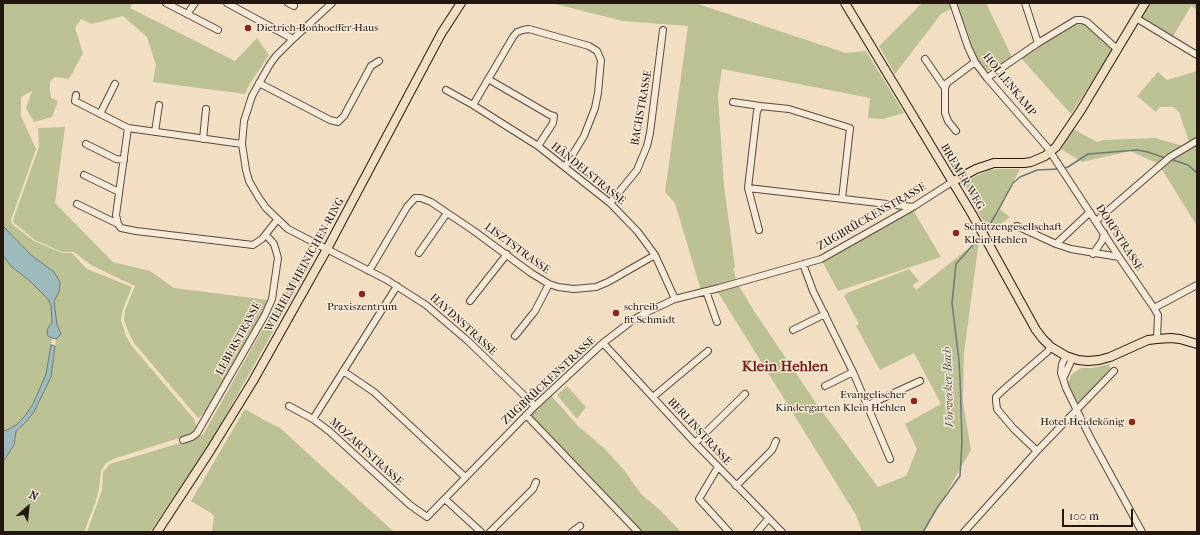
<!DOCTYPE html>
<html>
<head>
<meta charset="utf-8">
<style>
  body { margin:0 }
  #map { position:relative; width:1200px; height:535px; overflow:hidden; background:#f2dfc3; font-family:"IM FELL French Canon",serif }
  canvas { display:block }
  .frame { position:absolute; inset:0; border:4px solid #231710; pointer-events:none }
  .north { position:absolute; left:8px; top:487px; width:40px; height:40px; -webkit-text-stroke:3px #f7ead8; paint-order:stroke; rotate:27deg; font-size:11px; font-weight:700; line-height:16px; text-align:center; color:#231710 }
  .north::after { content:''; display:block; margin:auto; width:14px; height:18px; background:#231710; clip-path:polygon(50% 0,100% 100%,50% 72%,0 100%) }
  .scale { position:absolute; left:1062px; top:509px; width:71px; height:18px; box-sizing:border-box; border:2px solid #231710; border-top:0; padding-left:5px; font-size:12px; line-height:14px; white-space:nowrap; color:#231710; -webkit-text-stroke:3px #f7ead8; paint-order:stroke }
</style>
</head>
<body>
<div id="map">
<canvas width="1200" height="535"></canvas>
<div class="frame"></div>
<div class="north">N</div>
<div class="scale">100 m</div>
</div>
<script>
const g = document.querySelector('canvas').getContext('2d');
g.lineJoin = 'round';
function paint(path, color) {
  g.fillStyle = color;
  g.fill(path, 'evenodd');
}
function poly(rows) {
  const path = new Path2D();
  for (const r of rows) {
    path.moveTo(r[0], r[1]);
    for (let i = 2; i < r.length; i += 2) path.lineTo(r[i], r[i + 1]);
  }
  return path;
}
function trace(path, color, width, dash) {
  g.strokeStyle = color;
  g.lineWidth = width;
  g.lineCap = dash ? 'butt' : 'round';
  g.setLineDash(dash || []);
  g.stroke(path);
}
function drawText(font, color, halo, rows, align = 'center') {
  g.font = font + ' "IM FELL French Canon",serif';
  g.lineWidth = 3;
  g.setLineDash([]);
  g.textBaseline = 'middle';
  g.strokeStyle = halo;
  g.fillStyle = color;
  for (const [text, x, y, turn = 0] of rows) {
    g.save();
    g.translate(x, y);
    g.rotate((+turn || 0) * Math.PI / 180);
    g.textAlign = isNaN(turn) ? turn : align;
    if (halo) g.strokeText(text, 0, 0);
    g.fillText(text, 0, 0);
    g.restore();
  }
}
paint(poly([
  [3,3,133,3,130,8,235,61,257,38,269,55,249,85,245,94,153,82,156,65,147,37,123,16,92,24,81,19,75,28,83,53,69,79,55,77,50,82,50,90,51,98,58,101,52,117,34,122,26,108,32,91,21,97,21,116,36,149,11,220,12,224,34,241,62,253,72,253,87,269,132,287,123,309,121,320,126,336,131,345,194,419,197,427,192,434,113,459,106,463,101,471,99,489,96,501,84,532,3,532,3,462,14,445,16,431,25,423,34,412,51,377,56,339,58,337,59,329,57,325,54,301,59,292,41,264,31,255,3,226],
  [551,3,695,3,846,53,866,51,904,113,883,119,868,118,870,98,722,69,718,95,724,186,735,267,733,268,737,283,754,311,818,406,878,487,906,476,917,449,905,424,941,404,914,353,880,370,856,326,859,324,844,296,847,293,909,269,919,281,913,285,916,290,979,240,964,353,963,402,971,450,924,532,862,532,856,515,716,289,702,294,675,203,665,192,688,26,623,21],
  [922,3,986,3,1012,57,990,71,984,69,972,52,957,6,941,14,895,74,879,46],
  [1149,3,1197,3,1197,10,1191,6,1172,38,1139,19],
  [1081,22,1090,26,1113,49,1071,114,1021,58,1072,25],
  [1197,71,1197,137,1189,142,1179,112,1173,107,1160,107,1156,112,1137,96,1158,72,1167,80],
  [65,127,55,203,113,262,150,271,174,288,268,300,262,314,206,412,198,418,134,343,129,333,124,320,125,310,135,286,91,265,74,252,62,252,35,240,14,223,13,220,39,147,38,128],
  [1073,129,1097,142,1104,140,1155,138,1183,146,1167,156,1159,164,1130,151,1082,162,1061,149],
  [1197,144,1197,226,1161,168,1171,159],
  [1000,169,1020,169,1000,209,1010,217,989,233,965,186,968,180,978,175,989,170],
  [913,210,941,257,838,291,821,259],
  [3,256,12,267,31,282,48,299,51,306,52,323,48,328,48,336,52,338,50,354,46,374,39,390,33,404,25,416,16,425,7,430,3,431],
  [303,257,312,262,212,440,150,532,87,532,102,490,103,472,110,464,190,440,203,435],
  [1109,364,1111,370,1079,402,1076,402,1067,384,1072,374,1081,368,1093,368],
  [567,386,586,407,577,419,557,395],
  [549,393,578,426,604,448,624,470,641,494,660,510,681,532,638,532,526,415],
  [245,409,264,420,280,428,394,532,212,532,214,515,191,501]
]), '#bbc193');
const water = poly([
  [3,226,31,255,54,272,60,282,59,292,54,301,57,325,61,334,56,339,52,338,48,336,47,332,48,328,52,323,51,306,48,299,31,282,12,267,3,256,3,226],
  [51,345,55,346,51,377,34,412,25,423,16,431,14,445,3,462,3,431,7,430,16,425,25,416,33,404,46,374,51,345]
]);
paint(water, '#9dbbbc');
trace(water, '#6c7977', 1);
trace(poly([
  [1170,159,1188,165,1197,173],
  [1064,168,1068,167,1088,154,1137,150,1148,152,1165,158],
  [988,227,996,214,1013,183,1020,177,1037,170,1058,169],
  [923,532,937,508,960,476,962,442,960,378,959,361,952,303,956,264,978,239]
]), '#6c7977', 1.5);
const minor = poly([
  [166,3,218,30],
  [227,3,293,39],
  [288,3,294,6],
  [332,3,293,39,276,56,270,64,252,96,244,121,242,144,246,170,249,181,259,198,266,208,288,229,387,280,426,305,468,341,535,406],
  [953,3,968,47,975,62,987,78,1047,147,1119,257,1154,308,1158,315,1157,339],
  [1025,3,1038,43],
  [187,14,195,3],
  [1136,18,1197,55],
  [925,59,945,88],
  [987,78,1038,43,1076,20,1082,20,1087,22,1117,49],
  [488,79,550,115,554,116,553,123,538,146],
  [259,83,330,120,338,122,344,116,371,66,379,61],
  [446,90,473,105,538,146,610,203,638,232,655,255,675,299],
  [76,95,75,101,128,128,242,144],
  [733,102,760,106],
  [473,105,513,37,517,32,523,30,529,29,589,46,597,51,601,60,598,93,595,108,584,136,565,167],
  [100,114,115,84],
  [128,128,116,215,118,224,121,228,136,231,253,245,262,239,277,220],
  [956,131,948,121,945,113,945,88,947,83,975,62],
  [155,132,159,105],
  [203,139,206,109],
  [86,144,116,159,124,160],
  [84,175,119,192],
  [748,188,913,207],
  [610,203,637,170,647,146,650,133,663,30],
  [77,204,118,224],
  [1096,221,1170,157,1197,141],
  [1017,226,1056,244,1071,249,1119,257],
  [759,230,748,188,757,111,760,106,789,109,850,128,842,199],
  [1056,244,1090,212],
  [419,253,447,213],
  [1093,254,1102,241,1104,233],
  [803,264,813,291,853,372,890,459],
  [369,271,407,207,415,198,421,198,431,202,474,231,531,273,549,284,558,287,574,289,596,287,608,282,655,255],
  [706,291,717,322],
  [470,301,507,254],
  [1154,308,1197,285],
  [793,330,825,314],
  [515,336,535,311,549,284],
  [603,343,695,443,782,532],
  [1066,356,1062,364,1061,373,1066,388,1091,439,1142,532],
  [343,371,374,392,465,477],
  [1063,379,1072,359],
  [825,386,853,372],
  [653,397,708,351],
  [868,405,920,381],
  [289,406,313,419,329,431,410,505,427,517,535,406,603,343,633,320,645,313,675,299,719,288,821,259,913,207,952,182],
  [526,415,638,532],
  [313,419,397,286],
  [183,440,192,437,197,433,265,315,272,299,278,258,274,244,266,235],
  [695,443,745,394],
  [1037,451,1013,428,997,409,996,401,996,397,1002,391,1047,352,1051,347],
  [718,467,699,499,729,532],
  [736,486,772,450,776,441],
  [445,499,481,532],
  [490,532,533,489,536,482],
  [572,532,580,526],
  [757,532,768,519],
  [964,532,1037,451,1114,371]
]);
const major = poly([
  [845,3,972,214,1036,330,1043,339,1051,347,1066,356,1078,360,1088,361,1099,360,1110,357,1148,340,1157,339,1171,338,1180,339,1197,344],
  [952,182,976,169,994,163,1024,163,1031,162,1045,156,1056,147,1081,110,1145,3],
  [157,532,210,451,253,381,327,249,441,34,461,3]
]);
trace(minor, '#57493d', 8);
trace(major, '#231710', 10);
trace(minor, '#f7ead8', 6);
trace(major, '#f2dfc3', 8);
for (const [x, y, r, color] of [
  [248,28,4,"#8f2418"],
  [956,233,4,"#8f2418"],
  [362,294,4,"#8f2418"],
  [616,313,4,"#8f2418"],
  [914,401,4,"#8f2418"],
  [1132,422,4,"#8f2418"]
]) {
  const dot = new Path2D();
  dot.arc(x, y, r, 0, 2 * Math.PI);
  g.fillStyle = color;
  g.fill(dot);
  trace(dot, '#f7ead8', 1.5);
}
drawText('11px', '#231710', '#f7ead8', [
  ["Dietrich-Bonhoeffer-Haus",256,28],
  ["Schützengesellschaft",964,227],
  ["Klein Hehlen",964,240],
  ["Praxiszentrum",362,307,"center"],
  ["schreib",624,307],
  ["fit Schmidt",624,320],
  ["Evangelischer",906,395,"right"],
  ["Kindergarten Klein Hehlen",906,408,"right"],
  ["Hotel Heidekönig",1124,422,"right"]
], 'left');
drawText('11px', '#231710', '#f7ead8', [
  ["HOLLENKAMP",1009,85,51],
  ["BACHSTRASSE",642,108,-80],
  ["HÄNDELSTRASSE",588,174,39],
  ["BREMER WEG",962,177,59],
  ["ZUGBRÜCKENSTRASSE",872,217,-30],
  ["DORFSTRASSE",1119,238,57],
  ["LISZTSTRASSE",517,249,36],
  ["WILHELM-HEINICHEN-RING",305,265,-61],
  ["HAYDNSTRASSE",463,325,42],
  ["LEBERSTRASSE",239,339,-61],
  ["ZUGBRÜCKENSTRASSE",549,381,-43],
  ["BERLINSTRASSE",699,432,47],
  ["MOZARTSTRASSE",366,452,42]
]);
drawText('italic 12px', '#4e504c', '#f7ead8', [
  ["Vorwerker Bach",949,387,-92]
]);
drawText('bold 15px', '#7a1f14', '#f7ead8', [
  ["Klein Hehlen",785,367]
]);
</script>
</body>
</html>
